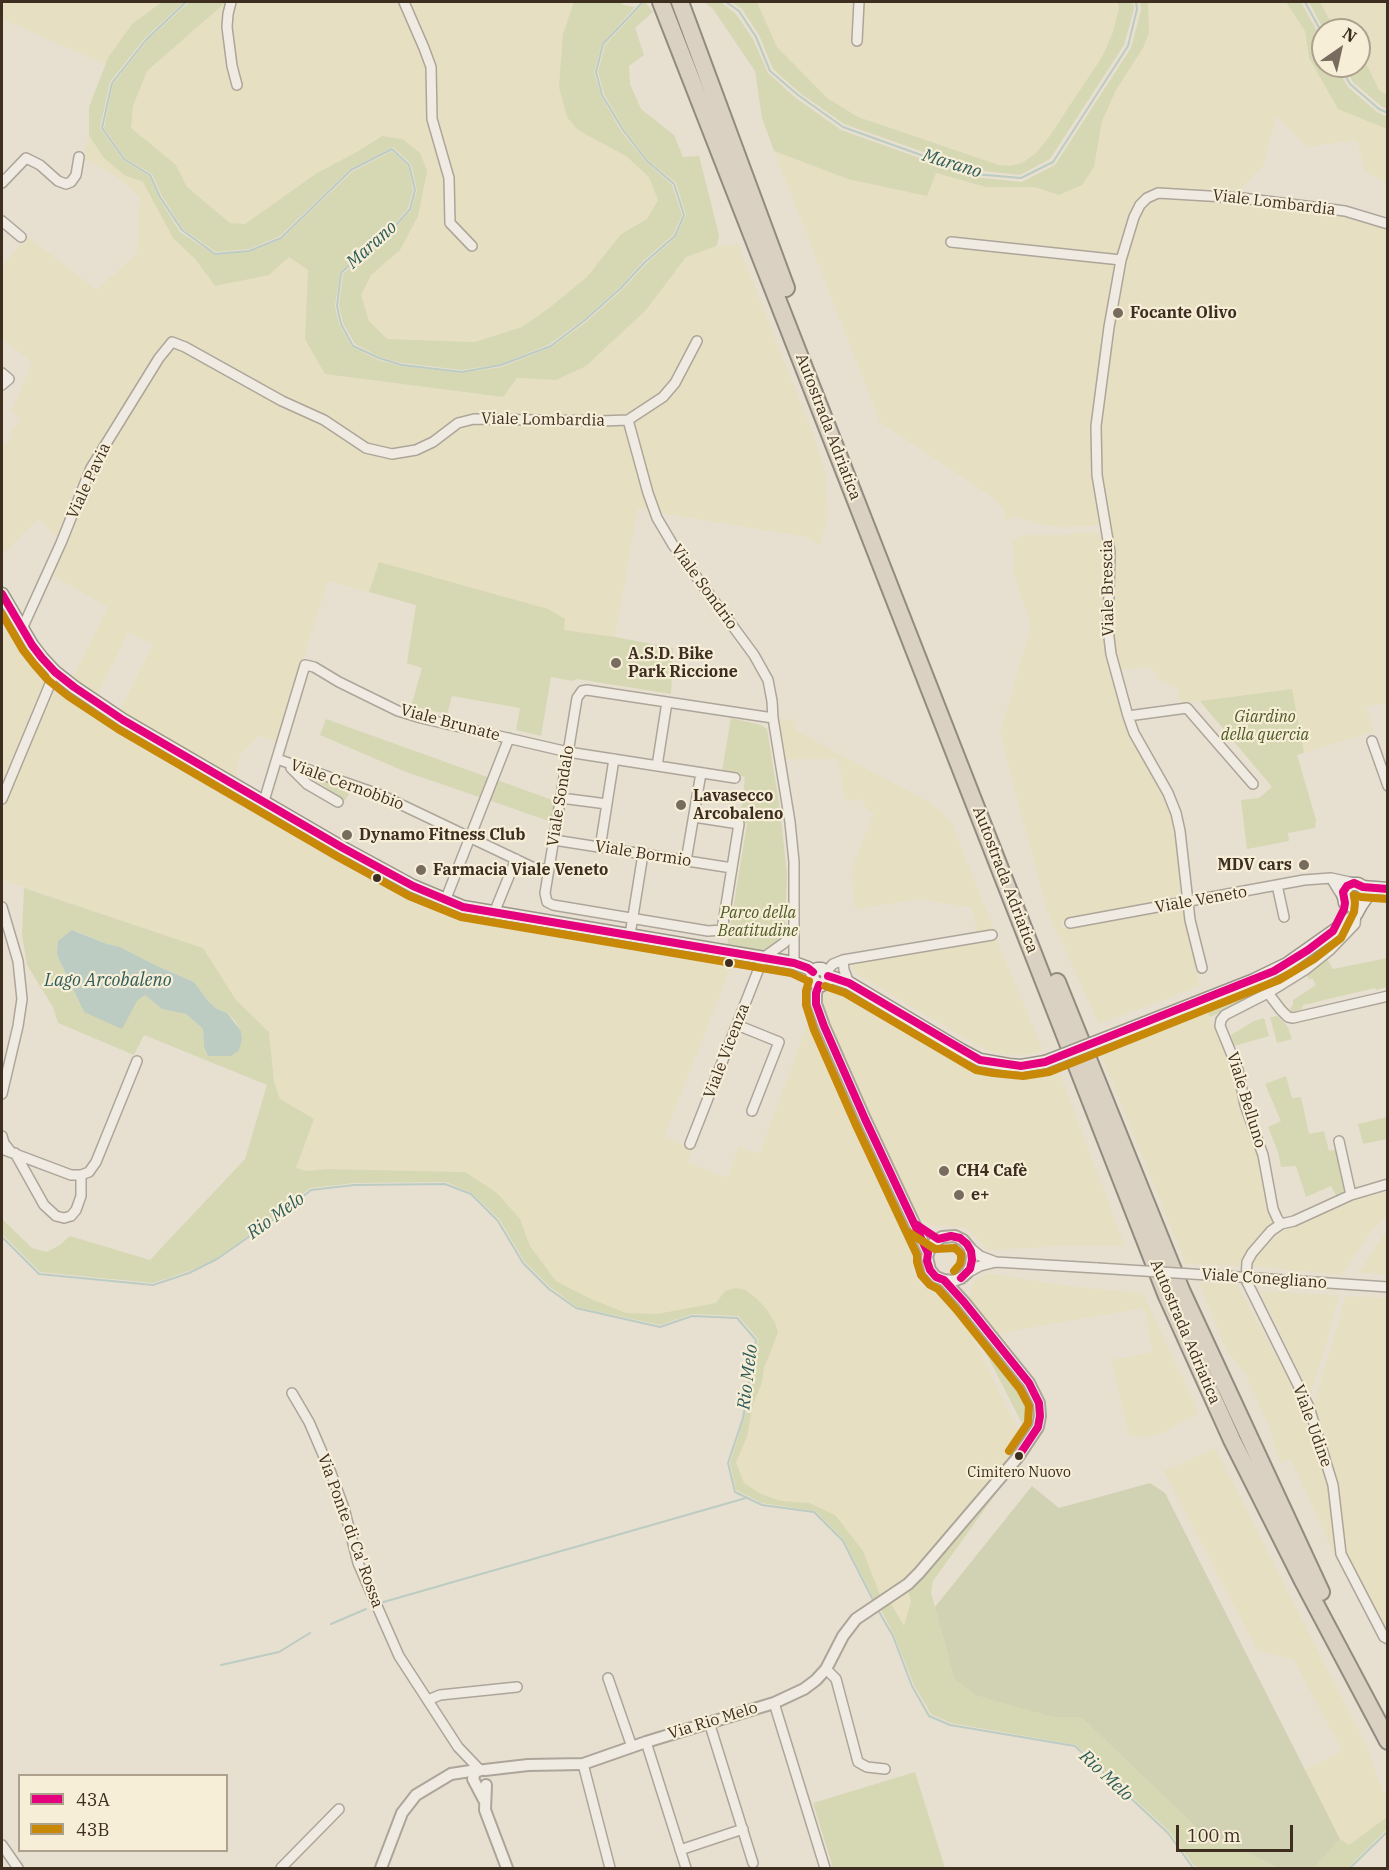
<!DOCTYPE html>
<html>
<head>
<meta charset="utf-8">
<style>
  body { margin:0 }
  #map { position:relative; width:1389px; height:1870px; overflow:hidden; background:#e7e0d1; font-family:"IBM Plex Serif",serif }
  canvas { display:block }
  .frame { position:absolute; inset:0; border:3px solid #3d2e20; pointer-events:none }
  .legend { position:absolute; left:18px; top:1774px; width:210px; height:78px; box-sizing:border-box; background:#f7eed8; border:2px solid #ada18e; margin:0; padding:8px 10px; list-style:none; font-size:18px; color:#3d2e20 }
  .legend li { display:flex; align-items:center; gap:12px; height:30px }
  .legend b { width:30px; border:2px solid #ada18e }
  .north { position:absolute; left:1311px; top:18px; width:60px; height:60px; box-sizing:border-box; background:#f7eed8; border:2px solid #ada18e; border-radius:50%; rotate:34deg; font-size:16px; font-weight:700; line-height:24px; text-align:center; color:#3d2e20 }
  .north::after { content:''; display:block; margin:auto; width:21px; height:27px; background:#786c5e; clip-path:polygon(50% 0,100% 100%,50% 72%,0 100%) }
  .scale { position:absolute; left:1176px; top:1825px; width:117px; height:27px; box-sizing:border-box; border:3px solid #3d2e20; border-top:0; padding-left:8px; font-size:18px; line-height:21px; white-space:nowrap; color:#3d2e20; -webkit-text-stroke:4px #f7eed8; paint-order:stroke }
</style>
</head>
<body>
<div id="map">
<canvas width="1389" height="1870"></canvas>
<div class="frame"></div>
<ul class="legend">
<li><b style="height:8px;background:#e5007d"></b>43A</li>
<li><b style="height:8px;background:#c88808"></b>43B</li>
</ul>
<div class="north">N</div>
<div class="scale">100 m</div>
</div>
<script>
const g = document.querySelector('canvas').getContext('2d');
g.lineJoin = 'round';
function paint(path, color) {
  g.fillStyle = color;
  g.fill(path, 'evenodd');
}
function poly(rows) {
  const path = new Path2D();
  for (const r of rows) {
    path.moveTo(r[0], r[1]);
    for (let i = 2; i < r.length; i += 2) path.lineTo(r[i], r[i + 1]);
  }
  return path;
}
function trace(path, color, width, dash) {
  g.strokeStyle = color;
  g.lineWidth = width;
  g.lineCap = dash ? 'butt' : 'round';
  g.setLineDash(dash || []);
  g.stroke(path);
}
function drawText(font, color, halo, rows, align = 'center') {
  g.font = font + ' "IBM Plex Serif",serif';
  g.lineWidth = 4.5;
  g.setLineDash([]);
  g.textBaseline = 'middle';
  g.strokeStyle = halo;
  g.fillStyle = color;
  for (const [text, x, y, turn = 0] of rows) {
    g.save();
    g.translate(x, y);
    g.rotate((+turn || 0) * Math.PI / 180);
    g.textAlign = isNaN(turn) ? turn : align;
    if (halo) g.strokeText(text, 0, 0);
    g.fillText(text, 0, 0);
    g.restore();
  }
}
paint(poly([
  [2,2,162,2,132,24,106,65,2,19],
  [226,2,574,2,563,34,579,130,626,156,649,177,658,200,647,219,621,234,587,277,549,308,522,327,475,342,387,339,369,321,361,295,371,275,400,250,427,171,382,136,357,152,317,173,245,224,230,223,187,187,176,165,131,129,133,106,147,71],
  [757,2,1118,2,1119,8,1113,32,1102,57,1049,137,1036,153,1022,163,1010,166,999,165,858,117,826,98,777,47],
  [1148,2,1286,2,1305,31,1309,58,1338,109,1387,129,1387,183,1365,172,1357,140,1307,147,1277,116,1263,166,1234,195,1157,191,1132,216,1093,426,1101,517,1099,523,1094,526,1059,527,1038,524,1017,516,1007,520,1002,508,994,498,880,422,774,151,848,179,927,195,935,173,986,187,1034,187,1059,195,1094,167,1102,121,1116,90,1143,48,1149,33],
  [1320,2,1387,2,1387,95,1379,90,1368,67,1359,57,1359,30,1335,30],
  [89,135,103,157,124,175,143,182,173,238,196,260,215,286,269,275,289,256,308,270,305,339,325,374,503,397,517,378,556,380,586,366,646,310,686,257,717,246,738,244,814,436,825,471,828,515,820,545,807,537,659,513,634,433,633,423,637,418,666,398,677,384,700,340,696,338,672,382,661,395,626,415,600,419,474,417,457,421,432,440,416,448,392,452,367,446,325,418,283,399,186,346,169,340,156,356,99,446,88,467,59,539,39,519,2,555,2,446,13,438,10,432,21,420,12,411,32,362,2,339,2,267,27,236,97,290,137,253,140,197,120,179,82,157],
  [1169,194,1344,213,1387,226,1388,703,1366,706,1374,732,1304,753,1292,689,1181,703,1178,688,1158,680,1152,667,1117,670,1114,654,1098,445,1112,327,1124,261,1142,207,1149,200],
  [174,346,392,457,459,426,474,422,626,423,651,510,638,508,615,637,673,648,671,694,578,679,572,681,379,562,369,592,328,581,277,742,260,735,239,756,236,778,120,710,153,644,128,633,97,696,72,679,108,607,52,575,95,470,162,360],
  [1082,532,1099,533,1104,543,1117,689,1166,794,1174,814,1184,900,1061,921,1064,928,1184,907,1200,986,1099,1024,1047,911,1000,733,1030,630,1029,619,1013,572,1015,553,1011,541,1024,535,1066,535],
  [9,620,33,658,49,676,2,790,2,636],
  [55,680,109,717,380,878,435,904,470,915,734,959,664,1137,693,1149,687,1162,727,1178,739,1146,759,1154,811,1016,912,1242,914,1254,913,1271,917,1279,922,1286,948,1301,965,1321,1020,1435,1020,1446,1014,1455,982,1491,917,1570,881,1597,863,1551,809,1503,781,1501,761,1494,744,1483,736,1462,747,1437,753,1404,762,1383,764,1368,778,1333,756,1298,747,1290,736,1288,720,1297,716,1303,657,1314,626,1313,591,1299,556,1281,530,1246,520,1219,465,1172,326,1169,306,1171,295,1168,314,1119,280,1099,274,1082,269,1032,236,1000,203,948,2,880,2,809],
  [780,718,795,721,797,731,927,801,943,813,952,824,994,930,977,933,972,908,920,899,855,909,851,870,874,813,866,809,862,799,845,801,838,759,785,759],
  [997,940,1043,1050,1027,1055,1009,1055,995,1053,976,1045,855,973,851,963],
  [831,988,840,988,858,995,973,1063,984,1067,1011,1072,1024,1071,1056,1063,1125,1246,1060,1246,991,1250,985,1247,974,1235,964,1228,942,1225,935,1226,928,1224,920,1218,908,1200,874,1128,821,1006,824,993],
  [1204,1007,1229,1055,1237,1087,1239,1108,1259,1156,1273,1224,1250,1247,1240,1266,1186,1264,1099,1050],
  [1387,1190,1387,1215,1371,1231,1342,1275,1250,1266,1258,1254,1270,1242,1284,1231,1354,1200],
  [1387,1231,1387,1275,1360,1272,1371,1253],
  [989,1273,1067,1286,1143,1293,1199,1413,1162,1433,1147,1437,1129,1436,1111,1360,1153,1352,1144,1308,995,1334,972,1306,970,1299,972,1285,976,1279],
  [1199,1283,1237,1284,1308,1415,1328,1487,1341,1570,1291,1459,1280,1462,1273,1443,1271,1430,1244,1372,1227,1351],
  [1260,1291,1339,1295,1325,1349,1310,1395],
  [1346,1296,1387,1298,1387,1634,1348,1557,1337,1484,1314,1412,1315,1400],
  [1215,1448,1368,1749,1377,1777,1387,1797,1387,1817,1349,1845,1340,1839,1305,1770,1342,1751,1294,1660,1257,1650,1164,1471],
  [908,1590,911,1600,904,1627,890,1602]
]), '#e6dfc2');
paint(poly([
  [162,2,184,2,145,38,110,82,100,128,123,160,149,176,159,198,180,232,215,255,250,252,282,239,352,172,392,151,408,166,413,190,408,208,390,230,364,249,340,272,335,306,339,324,352,347,378,360,401,366,462,373,502,367,552,347,586,322,622,290,646,264,676,237,686,215,676,183,648,160,624,129,604,94,598,72,605,45,645,2,653,12,635,28,644,55,629,66,630,84,641,109,674,135,683,157,699,156,719,235,717,246,686,257,646,310,586,366,556,380,517,378,503,397,325,374,305,339,308,270,289,257,269,275,215,286,196,260,173,238,143,182,124,175,103,157,89,135,89,107,108,58,132,24],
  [189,2,226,2,147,71,133,106,131,128,176,165,187,187,230,223,245,224,317,173,357,152,382,136,402,139,420,153,427,171,418,216,400,250,371,275,361,295,369,321,387,339,475,342,522,327,549,308,587,277,621,234,647,219,658,200,649,177,626,156,578,130,567,117,559,87,563,34,574,2,621,2,623,5,635,7,602,44,594,72,601,96,621,131,646,162,672,185,682,215,673,235,643,261,620,287,584,319,550,344,501,364,462,370,402,363,380,357,355,344,343,323,339,305,343,274,366,252,392,232,411,210,417,190,411,164,393,147,350,169,280,236,249,249,216,252,183,229,162,196,152,174,125,158,104,128,113,84,147,41],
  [704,2,721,2,736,14,753,39,768,73,796,98,841,130,973,177,1022,182,1055,165,1131,48,1141,10,1140,2,1148,2,1149,33,1143,48,1116,90,1102,121,1094,167,1082,185,1059,195,1034,187,986,187,936,173,927,196,848,179,774,151,762,118,755,71,713,9],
  [732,2,757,2,777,47,827,98,858,117,999,165,1010,166,1022,163,1036,153,1049,137,1102,57,1113,32,1119,8,1118,2,1133,2,1134,9,1124,45,1050,159,1020,175,975,170,844,124,800,93,773,69,759,35,742,9],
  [1286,2,1301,2,1323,42,1323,66,1336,66,1348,87,1377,112,1387,117,1387,129,1338,109,1309,58,1305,31],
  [1309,2,1320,2,1335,30,1324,30],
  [1359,57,1368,67,1379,90,1387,95,1387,109,1381,106,1353,82,1344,66,1359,66],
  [379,562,548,609,565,619,564,630,615,637,673,648,671,694,578,679,572,681,551,677,541,736,516,730,520,708,452,696,447,714,411,706,422,668,407,663,416,605,369,592],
  [1292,689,1304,753,1297,755,1316,820,1315,828,1288,833,1289,841,1247,849,1241,800,1259,798,1272,787,1200,701],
  [731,718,761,725,767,729,780,809,787,874,785,922,788,925,787,934,782,941,770,949,760,950,727,946,747,824,740,819,745,777,722,771],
  [326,719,490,778,482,798,406,772,320,735],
  [309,776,351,789,345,801],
  [497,780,555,801,551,822,489,800],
  [24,888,203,948,236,1000,269,1032,274,1082,280,1099,314,1119,296,1168,306,1171,326,1169,465,1172,497,1193,520,1219,530,1246,556,1281,591,1299,626,1313,657,1314,716,1303,725,1291,736,1288,746,1290,756,1298,767,1310,775,1323,778,1333,764,1368,762,1383,753,1404,747,1437,736,1462,744,1483,761,1494,781,1501,809,1503,835,1515,863,1551,881,1597,875,1601,844,1540,815,1511,762,1503,736,1490,730,1463,744,1418,758,1339,738,1316,692,1314,660,1325,577,1307,550,1287,524,1261,500,1220,472,1193,446,1182,354,1183,310,1188,272,1219,217,1258,189,1271,153,1283,40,1272,2,1234,2,1219,32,1248,47,1252,60,1245,70,1236,150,1260,245,1159,267,1085,144,1035,134,1055,58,1023,53,1007,27,965,22,934],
  [73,930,107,944,120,947,157,966,194,982,208,1001,217,1009,227,1013,235,1021,241,1031,242,1039,204,1046,203,1029,186,1014,162,1009,145,995,137,1001,84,1012,57,955],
  [1344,931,1308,964,1256,996,1210,1017,1204,1007,1317,949],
  [1387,958,1387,987,1376,990,1375,988,1303,1005,1302,1009,1293,1012,1289,1010,1293,1005,1293,1000,1316,985,1312,978,1309,980,1307,976,1327,959,1333,969],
  [1278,1016,1288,1027,1292,1039,1277,1043,1270,1017],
  [1264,1018,1269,1036,1234,1046,1231,1035,1254,1021],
  [1286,1076,1292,1098,1301,1097,1309,1134,1324,1131,1329,1151,1337,1149,1347,1188,1346,1193,1337,1197,1331,1186,1306,1197,1296,1166,1281,1167,1278,1152,1268,1127,1281,1121,1265,1084],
  [1387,1117,1387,1139,1363,1144,1358,1124],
  [972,1326,976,1326,981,1330,1023,1380,1033,1401,1034,1410,1034,1419,1030,1430,1027,1433],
  [1013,1470,933,1581,931,1592,954,1678,1054,1717,1081,1717,1196,1827,1278,1868,1208,1868,1194,1866,1169,1831,1076,1745,951,1723,931,1714,914,1685,894,1635,880,1608,890,1602,904,1626,911,1601,908,1590,926,1574],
  [915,1772,945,1868,833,1868,813,1803],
  [1387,1817,1387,1829,1348,1868,1314,1868,1340,1839,1349,1845]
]), '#d6d7b3');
paint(poly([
  [1150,1483,1165,1493,1340,1839,1314,1868,1278,1868,1196,1827,1081,1717,1054,1717,976,1695,954,1678,935,1607,1032,1486,1059,1508]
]), '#d1d1b3');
paint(poly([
  [72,930,107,944,120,947,157,966,194,982,208,1001,217,1009,227,1013,241,1031,242,1039,239,1050,231,1056,208,1056,204,1046,203,1029,186,1014,162,1009,145,995,137,1001,122,1029,84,1012,57,955,58,941]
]), '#bcccc2');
trace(poly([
  [186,2,146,40,112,83,102,128,124,159,150,175,160,197,182,230,215,254,249,251,281,238,351,170,392,149,409,165,415,190,410,209,391,231,365,250,341,273,337,306,341,324,353,346,379,358,402,365,462,372,501,365,551,346,585,320,621,288,644,263,675,236,684,215,674,184,647,161,623,130,602,95,596,72,603,44,643,2],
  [726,2,739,11,756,37,770,71,798,95,843,127,974,174,1021,178,1053,162,1128,46,1137,9,1136,2],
  [1305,2,1323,35],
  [1340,66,1350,84,1379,109,1388,113],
  [2,1237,39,1274,153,1285,189,1273,217,1259,273,1220,311,1190,354,1185,445,1184,471,1194,498,1221,523,1263,549,1289,576,1308,660,1327,692,1316,737,1318,756,1340,743,1418,728,1463,735,1492,762,1505,814,1512,843,1541,874,1602],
  [380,1603,746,1498],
  [878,1610,893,1636,912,1686,929,1716,950,1725,1075,1746,1168,1833,1193,1868,1196,1868],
  [331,1624,366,1609],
  [221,1665,279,1652,310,1633],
  [1350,1868,1388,1831]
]), '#bcccc2', 2);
const minor = poly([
  [231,2,228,14,227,27,232,66,237,85],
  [404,2,424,48,431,67,432,119,449,178,450,223,472,246],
  [857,41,859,2],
  [2,183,26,158,40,165,58,181,66,184,71,182,76,175,79,157],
  [2,221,21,237],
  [951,242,1121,260],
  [2,373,9,379,2,385],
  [628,420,648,493,657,518,673,545,754,655,768,680,772,701,773,718,790,822,794,862,794,963],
  [22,629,61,543,91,468,159,358,172,342,185,347,282,401,324,420,366,448,392,454,416,450,433,442,458,423,474,419,601,421,628,420,663,397,675,383,697,341],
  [1128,716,1187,708,1253,784],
  [1372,741,1388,786],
  [277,759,381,795,532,867,549,870],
  [292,765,291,768,307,784,338,802],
  [657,766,667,702],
  [561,798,607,804],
  [2,799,55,672],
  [264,801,305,665,314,667,339,682,398,711,421,718,568,752,735,778],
  [694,817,739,824,722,930,708,931,553,905,547,902,545,893,577,698,582,691,587,690,773,718],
  [554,840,732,868],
  [600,848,614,759],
  [686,861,701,773],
  [1277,885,1284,917],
  [1342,896,1331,878,1354,883],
  [445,901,509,738],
  [2,907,18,961,22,999,18,1026,2,1094],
  [494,913,516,859],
  [1356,914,1355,924,1330,950,1305,970,1268,993,1225,1015,1221,1020,1220,1026,1238,1070,1245,1105,1263,1155,1273,1209,1277,1218,1281,1224,1294,1221,1351,1195,1388,1184],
  [1070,923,1304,880,1331,878],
  [630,935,643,854],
  [843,960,844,970,849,983],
  [1202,968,1190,920,1180,831,1176,813,1168,793,1134,733,1128,716,1111,654,1108,629,1110,552,1097,475,1096,426,1109,327,1121,260,1134,217,1140,205,1147,198,1158,193,1242,198,1345,211,1388,224],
  [826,972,833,964,843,960,992,935],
  [1268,993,1281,1010,1288,1017,1293,1018,1388,996],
  [737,1025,779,1042,752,1111],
  [2,1136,4,1143,11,1152],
  [1339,1141,1351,1195],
  [690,1144,763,958,784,943,794,931],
  [2,1149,71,1175,81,1175,89,1172,96,1162,137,1061],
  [15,1153,44,1205,56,1216,64,1218,71,1216,76,1210,81,1196,81,1175],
  [1281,1224,1271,1231,1252,1253,1247,1262,1246,1280,1309,1407,1333,1485,1341,1554,1384,1637,1388,1639],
  [969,1247,980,1256,996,1262],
  [967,1273,980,1266,996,1262,1097,1268],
  [1255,1278,1388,1287],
  [292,1393,309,1422,331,1473,344,1508,358,1563,399,1656,458,1747,480,1770],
  [826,1669,836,1679,858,1762,867,1767,885,1769],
  [608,1678,632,1747],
  [428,1700,440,1695,517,1687],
  [774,1703,825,1868],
  [709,1722,753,1863],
  [646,1742,686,1868],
  [583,1764,610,1868],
  [2,1845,18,1868],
  [680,1850,743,1829],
  [281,1868,339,1809]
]);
const tertiary = poly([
  [819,985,816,993,816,1004,824,1026,865,1119,928,1253],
  [481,1770,475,1772,473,1779,484,1800],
  [485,1770,528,1765,583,1764,646,1742,774,1703,804,1689,816,1680,826,1669,843,1636,856,1619,908,1584,919,1573,1018,1457,1038,1427,1040,1416,1039,1403,1029,1383,964,1302,944,1280,936,1277,930,1270,927,1257,931,1245,942,1237,955,1236,963,1240,969,1247,972,1256,971,1265,967,1273,961,1278,953,1281,944,1280],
  [486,1785,485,1810,507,1868],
  [381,1868,402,1813,416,1795,451,1774,477,1770]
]);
const secondary = poly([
  [2,594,32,645,42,658,55,672,74,687,123,720,343,848,413,886,463,907,794,963,808,968,813,972],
  [1363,887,1366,892,1366,898,1361,905,1354,907,1345,903,1343,892,1350,884,1358,884,1363,887,1388,889],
  [813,972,817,969,822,969,826,972,828,976,849,983,961,1050,980,1060,1009,1065,1021,1066,1045,1062],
  [813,972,812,979,817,984,822,985,826,982,828,976],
  [1145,1023,1254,980,1287,964,1348,921,1356,914,1361,905]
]);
const motorway = poly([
  [661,2,1167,1296,1232,1440,1303,1581,1388,1741],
  [680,2,786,288],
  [1057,982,1181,1290,1321,1592]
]);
trace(minor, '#ada599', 12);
trace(tertiary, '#ada599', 14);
trace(secondary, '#9c958a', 15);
trace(motorway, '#928b80', 20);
trace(minor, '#efebe3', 9);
trace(tertiary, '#efebe3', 10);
trace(secondary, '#efebe3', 12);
trace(motorway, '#dad1c2', 16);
const minorBridge = poly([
  [1097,1268,1255,1278]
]);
const secondaryBridge = poly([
  [1045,1062,1145,1023]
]);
trace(minorBridge, '#ada599', 12, []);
trace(secondaryBridge, '#9c958a', 15, []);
trace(minorBridge, '#efebe3', 9);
trace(secondaryBridge, '#efebe3', 12);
trace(poly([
  [2,594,32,645,42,658,55,672,74,687,123,720,343,848,413,886,463,907,794,963,808,968,813,972],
  [828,976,849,983,980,1060,1021,1066,1045,1062,1274,971,1308,950,1333,931,1344,909,1345,903,1343,892,1347,886,1354,883,1363,887,1388,889],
  [819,985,816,993,816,1004,824,1026,865,1119,928,1253,927,1261,930,1270,936,1277,944,1280,964,1302,1029,1383,1039,1403,1040,1416,1038,1427,1018,1457],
  [914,1223,938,1239,951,1236,960,1238,967,1244,971,1251,972,1260,970,1269,961,1278]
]), '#e5007d', 8);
trace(poly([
  [2,614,23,650,34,664,48,680,68,696,118,729,338,857,409,896,461,917,791,973,806,980],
  [809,981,806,991,806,1005,814,1030,855,1123,917,1255,917,1262,921,1275,930,1285,938,1289,956,1309,1020,1389,1029,1406,1028,1423,1009,1451],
  [825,986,845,993,976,1070,993,1073,1023,1076,1049,1072,1279,980,1314,959,1341,938,1354,912,1355,903,1354,895,1361,897,1387,899],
  [908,1232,935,1249,955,1248,961,1254,961,1259,960,1264,954,1271]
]), '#c88808', 8);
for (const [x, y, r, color] of [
  [1118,313,6,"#786c5e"],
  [616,663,6,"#786c5e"],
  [681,805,6,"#786c5e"],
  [347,835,6,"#786c5e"],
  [1304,865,6,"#786c5e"],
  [421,870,6,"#786c5e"],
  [377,878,5,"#3d2e20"],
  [729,963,5,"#3d2e20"],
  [944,1171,6,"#786c5e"],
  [959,1195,6,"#786c5e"],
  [1019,1456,5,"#3d2e20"]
]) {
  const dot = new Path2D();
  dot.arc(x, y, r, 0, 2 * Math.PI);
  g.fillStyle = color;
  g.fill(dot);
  trace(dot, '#f7eed8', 2);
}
drawText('14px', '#3d2e20', '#f7eed8', [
  ["Cimitero Nuovo",1019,1473]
]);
drawText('16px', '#3d2e20', '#f7eed8', [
  ["Viale Lombardia",1274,203,7],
  ["Viale Lombardia",543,420,1],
  ["Autostrada Adriatica",828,427,69],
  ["Viale Pavia",89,481,-65],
  ["Viale Sondrio",704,587,54],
  ["Viale Brescia",1108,588,-91],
  ["Viale Brunate",450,723,15],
  ["Viale Cernobbio",347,785,20],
  ["Viale Sondalo",561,796,-81],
  ["Viale Bormio",643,854,9],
  ["Autostrada Adriatica",1005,880,69],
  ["Viale Veneto",1201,900,-10],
  ["Viale Vicenza",727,1051,-69],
  ["Viale Belluno",1246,1100,73],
  ["Viale Conegliano",1264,1279,4],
  ["Autostrada Adriatica",1185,1332,67],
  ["Viale Udine",1312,1426,70],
  ["Via Ponte di Ca' Rossa",350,1531,70],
  ["Via Rio Melo",713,1721,-17]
]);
drawText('bold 16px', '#3d2e20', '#f7eed8', [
  ["Focante Olivo",1130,313],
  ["A.S.D. Bike",628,654],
  ["Park Riccione",628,672],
  ["Lavasecco",693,796],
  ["Arcobaleno",693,814],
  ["Dynamo Fitness Club",359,835],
  ["MDV cars",1292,865,"right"],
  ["Farmacia Viale Veneto",433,870],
  ["CH4 Cafè",956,1171],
  ["e+",971,1195]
], 'left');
drawText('italic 16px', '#4d5a26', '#f7eed8', [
  ["Giardino",1265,717],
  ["della quercia",1265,735],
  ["Parco della",758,913],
  ["Beatitudine",758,931]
]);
drawText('italic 18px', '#2f5d5a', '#f7eed8', [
  ["Marano",952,164,17],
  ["Marano",372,245,-42],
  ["Lago Arcobaleno",108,981],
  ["Rio Melo",276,1216,-36],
  ["Rio Melo",748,1377,-83],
  ["Rio Melo",1106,1776,43]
]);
</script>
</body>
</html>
